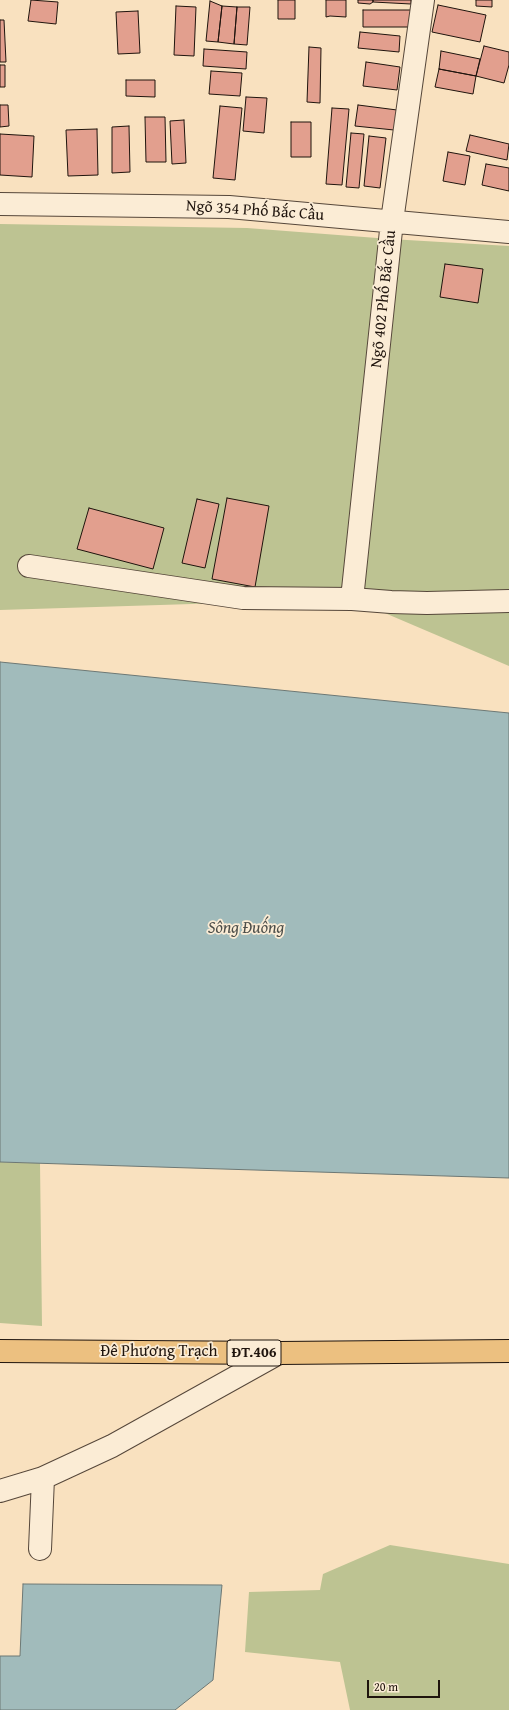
<!DOCTYPE html>
<html>
<head>
<meta charset="utf-8">
<style>
  body { margin:0 }
  #map { position:relative; width:509px; height:1710px; overflow:hidden; background:#f9e1bf; font-family:"Gentium Book Plus",serif }
  canvas { display:block }
  .scale { position:absolute; left:367px; top:1680px; width:73px; height:18px; box-sizing:border-box; border:2px solid #1f140d; border-top:0; padding-left:5px; font-size:12px; line-height:14px; white-space:nowrap; color:#1f140d; -webkit-text-stroke:3px #fbecd5; paint-order:stroke }
</style>
</head>
<body>
<div id="map">
<canvas width="509" height="1710"></canvas>
<div class="scale">20 m</div>
</div>
<script>
const g = document.querySelector('canvas').getContext('2d');
g.lineJoin = 'round';
function paint(path, color) {
  g.fillStyle = color;
  g.fill(path, 'evenodd');
}
function poly(rows) {
  const path = new Path2D();
  for (const r of rows) {
    path.moveTo(r[0], r[1]);
    for (let i = 2; i < r.length; i += 2) path.lineTo(r[i], r[i + 1]);
  }
  return path;
}
function trace(path, color, width, dash) {
  g.strokeStyle = color;
  g.lineWidth = width;
  g.lineCap = dash ? 'butt' : 'round';
  g.setLineDash(dash || []);
  g.stroke(path);
}
function drawText(font, color, halo, rows, align = 'center') {
  g.font = font + ' "Gentium Book Plus",serif';
  g.lineWidth = 3.5;
  g.setLineDash([]);
  g.textBaseline = 'middle';
  g.strokeStyle = halo;
  g.fillStyle = color;
  for (const [text, x, y, turn = 0] of rows) {
    g.save();
    g.translate(x, y);
    g.rotate((+turn || 0) * Math.PI / 180);
    g.textAlign = isNaN(turn) ? turn : align;
    if (halo) g.strokeText(text, 0, 0);
    g.fillText(text, 0, 0);
    g.restore();
  }
}
paint(poly([
  [0,224,247,228,390,239,509,246,509,666,352,599,0,610],
  [0,1162,40,1163,42,1326,0,1323],
  [390,1545,509,1564,509,1710,350,1710,340,1662,245,1652,249,1592,320,1590,323,1574]
]), '#bdc392');
const water = poly([
  [0,662,509,713,509,1178,0,1162,0,662],
  [23,1584,222,1585,213,1680,175,1710,0,1710,0,1656,20,1656,23,1584]
]);
paint(water, '#a1bbbb');
trace(water, '#6d7875', 1);
const building = poly([
  [31,0,58,2,56,24,28,21,31,0],
  [278,0,295,0,295,19,278,19,278,0],
  [326,0,346,0,346,17,330,16,326,17,326,0],
  [358,0,373,0,373,2,370,4,358,3,358,0],
  [373,0,411,0,411,4,373,2,373,0],
  [476,0,492,0,492,7,476,6,476,0],
  [210,1,222,6,218,42,206,41,210,1],
  [438,5,486,15,480,42,432,32,438,5],
  [176,6,196,7,194,56,174,55,176,6],
  [222,6,237,7,234,44,218,42,222,6],
  [237,7,250,7,247,45,234,44,237,7],
  [363,10,411,10,411,27,363,27,363,10],
  [138,11,140,53,118,54,116,12,138,11],
  [0,20,4,20,6,62,0,62,0,20],
  [360,32,400,36,399,52,358,48,360,32],
  [484,46,509,52,509,65,504,83,476,76,484,46],
  [309,47,321,48,320,103,307,102,309,47],
  [204,49,247,52,246,69,203,66,204,49],
  [441,51,480,59,476,76,439,69,441,51],
  [366,62,400,67,397,90,363,86,366,62],
  [0,65,5,65,5,87,0,87,0,65],
  [439,69,476,76,473,94,435,87,439,69],
  [211,71,242,73,240,96,209,94,211,71],
  [126,80,155,80,155,97,126,96,126,80],
  [246,97,267,98,264,133,243,131,246,97],
  [0,105,8,105,9,126,0,127,0,105],
  [358,105,397,110,394,130,355,126,358,105],
  [220,106,242,108,235,180,213,178,220,106],
  [332,108,349,109,342,185,326,184,332,108],
  [145,117,165,117,166,162,146,162,145,117],
  [184,120,186,163,172,164,170,121,184,120],
  [291,122,311,122,311,157,291,157,291,122],
  [129,126,130,172,112,173,112,127,129,126],
  [97,129,98,175,68,176,66,130,97,129],
  [351,133,364,134,359,188,346,187,351,133],
  [0,134,34,136,32,177,0,175,0,134],
  [470,135,509,144,507,160,466,151,470,135],
  [369,136,386,138,380,188,364,186,369,136],
  [448,152,470,156,465,185,443,181,448,152],
  [486,164,509,168,509,191,482,185,486,164],
  [445,264,483,269,478,303,440,297,445,264],
  [227,498,269,506,255,587,212,579,227,498],
  [197,499,219,504,205,568,182,563,197,499],
  [89,508,164,528,153,569,77,549,89,508]
]);
paint(building, '#e29f8e');
trace(building, '#1f140d', 1);
const minor = poly([
  [0,204,229,207,509,232],
  [29,566,243,598,352,599,391,602,427,603,509,601],
  [352,599,392,221,423,0],
  [0,1491,43,1478],
  [40,1549,43,1478,112,1446,279,1353]
]);
const major = poly([
  [0,1351,279,1353,509,1351]
]);
trace(minor, '#56473a', 24);
trace(major, '#1f140d', 24);
trace(minor, '#fbecd5', 22);
trace(major, '#ecc080', 22);
for (const [x, y, w] of [
  [254,1353,54]
]) {
  const box = new Path2D();
  box.roundRect(x - w / 2, y - 13, w, 26, 3);
  g.fillStyle = '#fbecd5';
  g.fill(box);
  trace(box, '#1f140d', 1);
}
drawText('bold 15px', '#1f140d', null, [
  ["ĐT.406",254,1353]
]);
drawText('16px', '#1f140d', '#fbecd5', [
  ["Ngõ 354 Phố Bắc Cầu",255,211,4],
  ["Ngõ 402 Phố Bắc Cầu",384,299,-84],
  ["Đê Phương Trạch",159,1352]
]);
drawText('italic 17px', '#4c4e4a', '#fbecd5', [
  ["Sông Đuống",246,929]
]);
</script>
</body>
</html>
